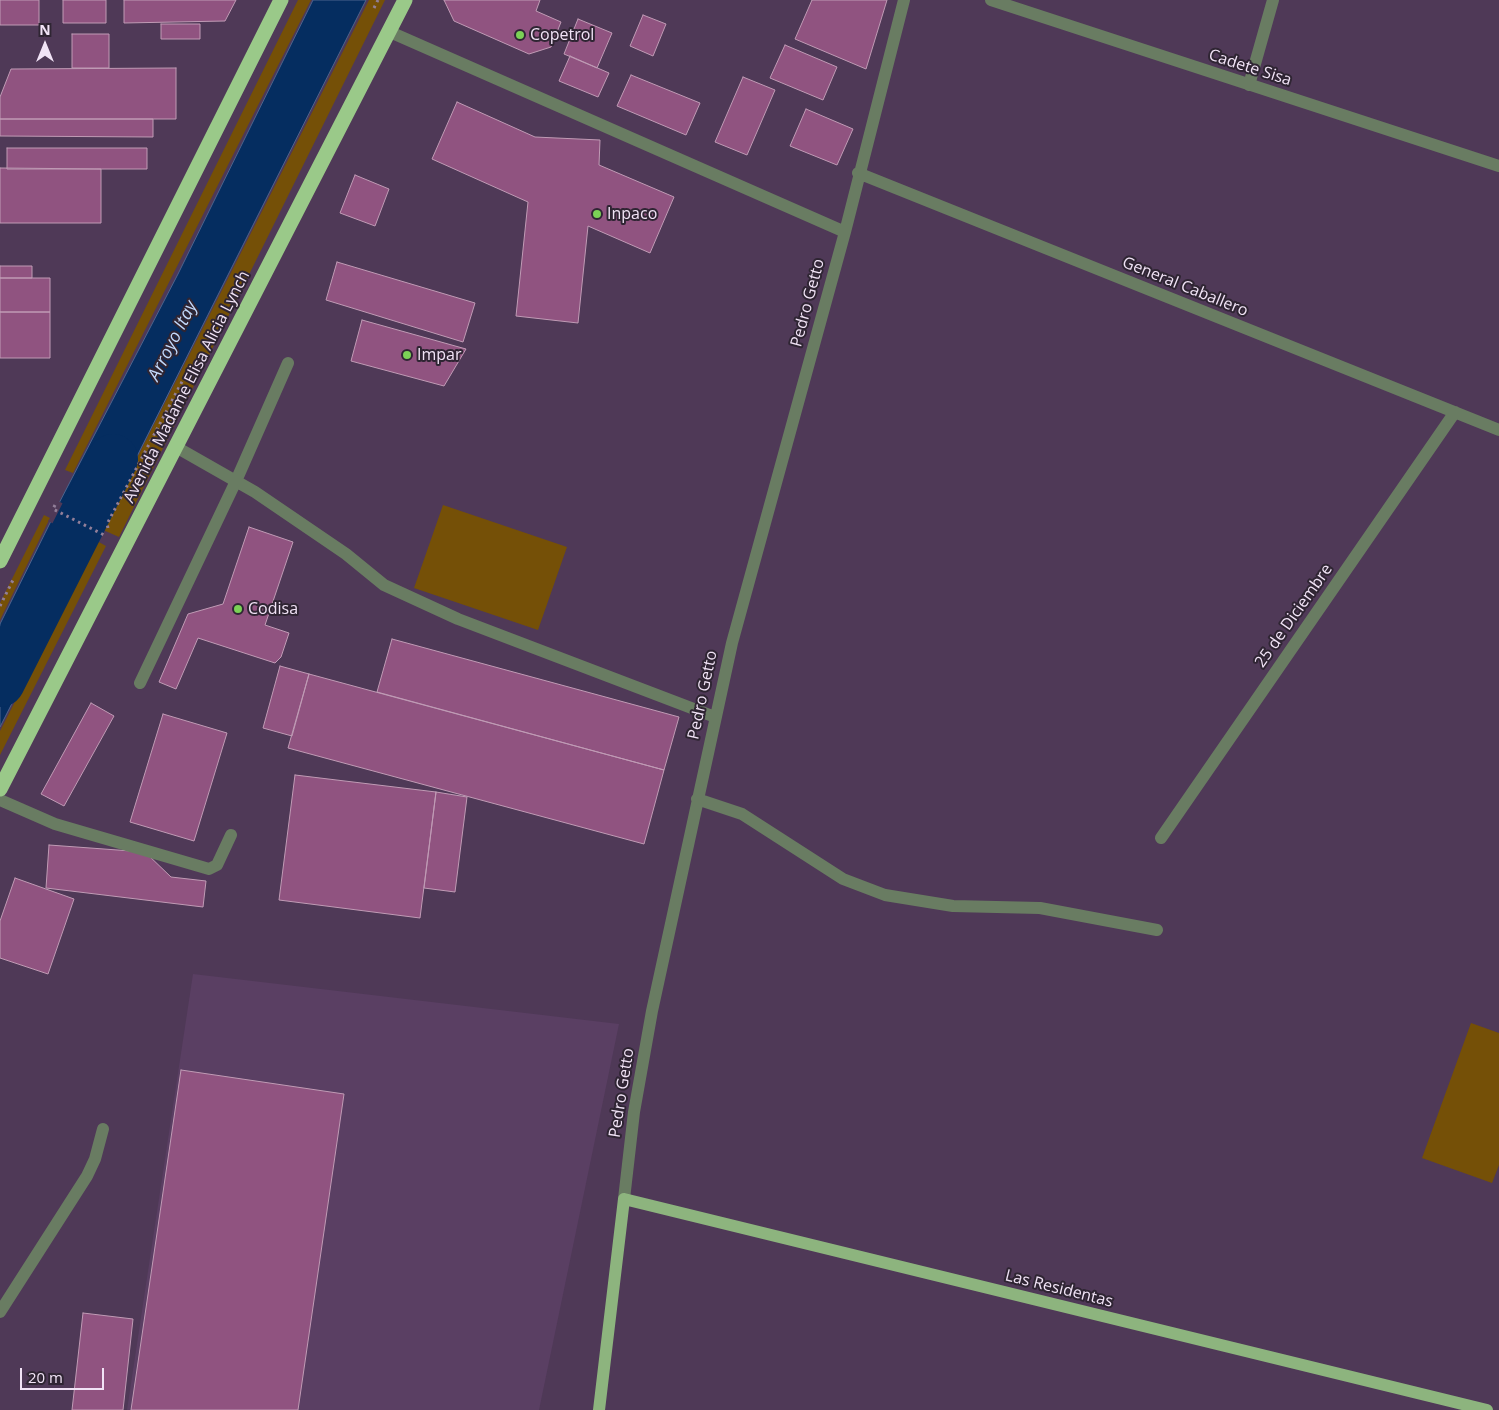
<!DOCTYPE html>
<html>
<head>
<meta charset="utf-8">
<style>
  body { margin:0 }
  #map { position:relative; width:1499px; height:1410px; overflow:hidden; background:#4f3957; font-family:"Open Sans",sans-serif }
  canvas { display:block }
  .north { position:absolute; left:20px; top:20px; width:50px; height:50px; -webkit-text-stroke:4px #2f2533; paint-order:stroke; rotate:0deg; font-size:14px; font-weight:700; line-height:20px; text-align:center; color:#f1e3f6 }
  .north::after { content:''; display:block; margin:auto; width:18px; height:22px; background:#f1e3f6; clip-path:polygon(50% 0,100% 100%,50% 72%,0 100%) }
  .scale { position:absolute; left:20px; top:1368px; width:84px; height:22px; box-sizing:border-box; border:2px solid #f1e3f6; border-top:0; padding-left:6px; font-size:15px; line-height:18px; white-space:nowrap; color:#f1e3f6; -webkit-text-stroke:4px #2f2533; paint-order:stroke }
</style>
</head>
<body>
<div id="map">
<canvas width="1499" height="1410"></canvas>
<div class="north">N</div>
<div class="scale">20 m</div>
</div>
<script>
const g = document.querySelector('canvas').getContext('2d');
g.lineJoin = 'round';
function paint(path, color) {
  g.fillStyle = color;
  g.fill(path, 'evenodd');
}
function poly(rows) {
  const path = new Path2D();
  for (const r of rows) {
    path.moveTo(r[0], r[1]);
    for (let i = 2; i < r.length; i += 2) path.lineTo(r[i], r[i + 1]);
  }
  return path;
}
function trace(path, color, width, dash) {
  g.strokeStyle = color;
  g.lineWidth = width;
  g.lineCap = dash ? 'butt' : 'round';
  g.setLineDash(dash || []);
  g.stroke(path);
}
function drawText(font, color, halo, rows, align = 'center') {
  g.font = font + ' "Open Sans",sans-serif';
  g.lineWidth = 4;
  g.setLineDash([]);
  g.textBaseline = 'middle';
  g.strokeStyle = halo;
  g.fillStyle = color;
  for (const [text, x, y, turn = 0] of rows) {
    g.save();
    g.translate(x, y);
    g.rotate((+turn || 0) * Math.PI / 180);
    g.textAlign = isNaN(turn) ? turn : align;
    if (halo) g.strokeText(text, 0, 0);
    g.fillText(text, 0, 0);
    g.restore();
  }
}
paint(poly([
  [193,974,619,1024,539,1410,127,1410]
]), '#5a3f63');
paint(poly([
  [298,0,311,0,73,473,65,470],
  [369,0,385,0,119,537,101,529],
  [443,505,567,547,538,630,414,588],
  [44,515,50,518,0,620,0,603],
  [97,541,106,546,0,755,0,731],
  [1471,1023,1499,1033,1499,1165,1492,1183,1422,1158]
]), '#755007');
const water = poly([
  [313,0,366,0,101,528,92,524,87,533,96,538,0,727,0,624,53,517,86,533,91,524,57,507,178,274,313,0]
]);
paint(water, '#052d60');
trace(water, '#4c648d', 1);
paint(poly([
  [58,501,105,525,101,531,92,527,90,532,98,538,95,545,48,521,54,514,85,530,88,525,56,509]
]), '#4f3957');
trace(poly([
  [0,682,113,459]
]), '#052d60', 50);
const building = poly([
  [0,0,39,0,39,25,0,25,0,0],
  [63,0,106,0,106,23,63,23,63,0],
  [124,0,236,0,225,21,124,23,124,0],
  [444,0,540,0,536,11,561,22,551,47,529,54,454,21,444,0],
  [812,0,887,0,866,69,795,39,812,0],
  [643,15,666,24,653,56,630,46,643,15],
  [578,19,612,33,597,68,564,54,578,19],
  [161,24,200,24,200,39,161,39,161,24],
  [72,34,109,34,109,68,72,68,72,34],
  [785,45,837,67,823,100,770,78,785,45],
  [570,56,609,73,598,97,559,81,570,56],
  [176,68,176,119,0,119,0,97,11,69,176,68],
  [631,75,700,103,686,135,617,106,631,75],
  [743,77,775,90,747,155,715,142,743,77],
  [457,102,535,137,600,140,599,165,674,197,650,253,588,226,578,323,516,316,528,202,432,159,457,102],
  [806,109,853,129,837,165,790,146,806,109],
  [0,119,153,119,153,137,0,136,0,119],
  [7,148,147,148,147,169,7,169,7,148],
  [0,168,101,169,101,223,0,223,0,168],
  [355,175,389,189,375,226,340,213,355,175],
  [337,262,475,303,463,342,326,300,337,262],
  [0,266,32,266,32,278,0,278,0,266],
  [0,278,50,278,50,312,0,312,0,278],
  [0,312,50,312,50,358,0,358,0,312],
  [362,320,466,349,444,386,351,361,362,320],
  [249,527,293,542,265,625,289,633,281,657,275,663,198,638,176,689,159,682,188,614,223,604,249,527],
  [392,639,679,717,664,770,377,692,392,639],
  [280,666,309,674,292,736,263,728,280,666],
  [309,674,664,770,644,844,288,748,309,674],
  [91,703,114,716,64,806,41,794,91,703],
  [163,714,227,733,194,841,130,822,163,714],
  [295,775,436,792,420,918,279,900,295,775],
  [436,792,467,797,455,892,424,888,436,792],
  [49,845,145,852,171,877,206,881,203,907,46,888,49,845],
  [15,878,74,899,48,974,0,958,0,921,15,878],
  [181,1070,344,1094,298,1410,131,1410,181,1070],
  [83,1313,133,1319,123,1410,72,1410,83,1313]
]);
paint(building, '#905380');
trace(building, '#c09bb5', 1);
trace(poly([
  [374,8,378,0],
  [55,505,53,509,106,536],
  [108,528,107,524,185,376],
  [0,606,14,578]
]), '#927f99', 3, [2.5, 4]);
trace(poly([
  [991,0,1499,166],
  [390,32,845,232],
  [1249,85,1273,0],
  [858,173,1499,430],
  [176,447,255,492,346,554,384,585,458,619,715,717],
  [140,683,236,481,288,363],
  [697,799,742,814,843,879,885,895,953,906,1040,908,1157,930],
  [0,800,55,824,209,869,217,865,231,835],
  [1161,838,1455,412],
  [624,1199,634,1112,652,1011,732,643,845,232,904,0],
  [0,1312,87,1176,95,1159,103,1129]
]), '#697c62', 12);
trace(poly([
  [599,1410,624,1199,1487,1410]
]), '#8db47e', 12);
trace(poly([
  [0,561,281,0],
  [0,789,405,0]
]), '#9ac989', 15);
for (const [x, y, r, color] of [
  [520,35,5,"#7bd156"],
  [597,214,5,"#7bd156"],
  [407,355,5,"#7bd156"],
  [238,609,5,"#7bd156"]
]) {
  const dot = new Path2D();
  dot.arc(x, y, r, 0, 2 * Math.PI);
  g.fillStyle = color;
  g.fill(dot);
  trace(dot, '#2f2533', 2);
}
drawText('16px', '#f1e3f6', '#2f2533', [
  ["Copetrol",530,35],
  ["Inpaco",607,214],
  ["Impar",417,355],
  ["Codisa",248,609]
], 'left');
drawText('16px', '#f1e3f6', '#2f2533', [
  ["Cadete Sisa",1250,68,18],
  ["General Caballero",1185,287,22],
  ["Pedro Getto",808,303,-75],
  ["Avenida Madame Elisa Alicia Lynch",187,387,-63],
  ["25 de Diciembre",1294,616,-55],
  ["Pedro Getto",703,695,-78],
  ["Pedro Getto",622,1093,-81],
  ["Las Residentas",1059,1289,14]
]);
drawText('italic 18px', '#c2d9fb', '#2f2533', [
  ["Arroyo Itay",173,341,-63]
]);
</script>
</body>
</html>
